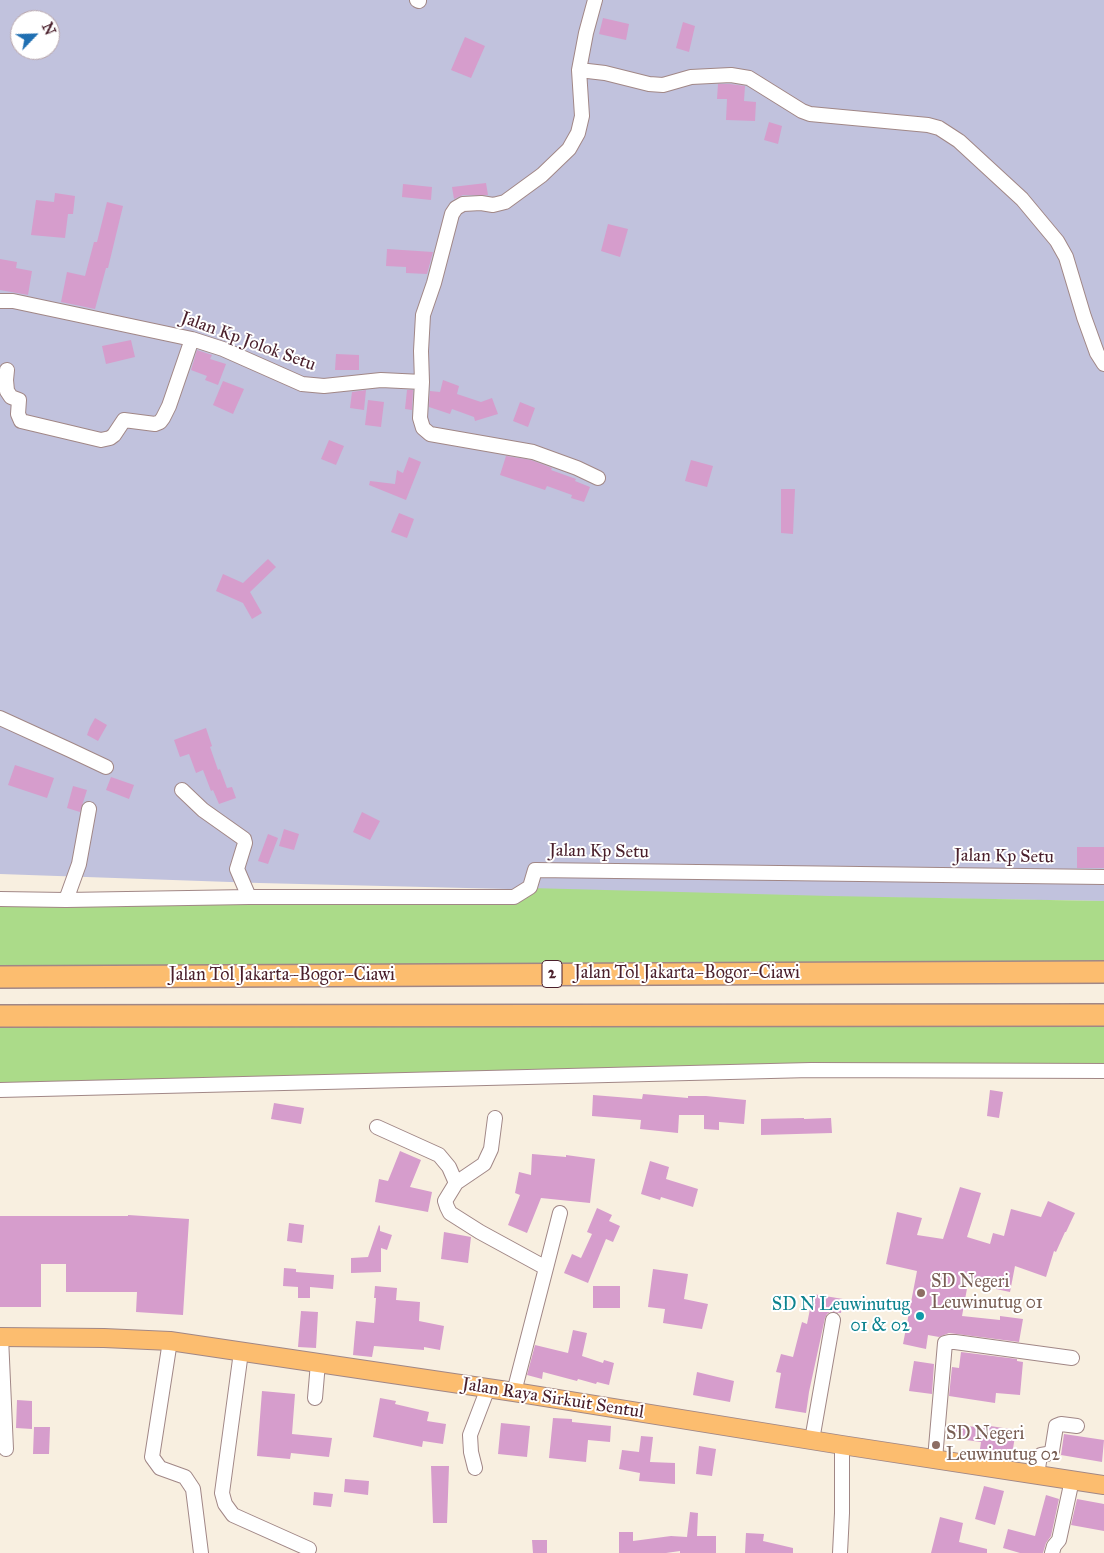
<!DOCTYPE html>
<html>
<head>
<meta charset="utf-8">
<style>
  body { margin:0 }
  #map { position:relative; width:1104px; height:1553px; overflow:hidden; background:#f8efe0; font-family:"IM FELL Great Primer",serif }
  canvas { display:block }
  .north { position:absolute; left:10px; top:10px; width:50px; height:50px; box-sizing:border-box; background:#fff; border:1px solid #b7a5aa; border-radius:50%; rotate:66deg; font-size:14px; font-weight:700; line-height:20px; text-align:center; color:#4a1f2b }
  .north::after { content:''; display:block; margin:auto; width:18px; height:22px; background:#1f6fb2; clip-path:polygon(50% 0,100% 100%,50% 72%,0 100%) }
</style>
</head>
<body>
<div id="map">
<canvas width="1104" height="1553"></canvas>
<div class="north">N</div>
</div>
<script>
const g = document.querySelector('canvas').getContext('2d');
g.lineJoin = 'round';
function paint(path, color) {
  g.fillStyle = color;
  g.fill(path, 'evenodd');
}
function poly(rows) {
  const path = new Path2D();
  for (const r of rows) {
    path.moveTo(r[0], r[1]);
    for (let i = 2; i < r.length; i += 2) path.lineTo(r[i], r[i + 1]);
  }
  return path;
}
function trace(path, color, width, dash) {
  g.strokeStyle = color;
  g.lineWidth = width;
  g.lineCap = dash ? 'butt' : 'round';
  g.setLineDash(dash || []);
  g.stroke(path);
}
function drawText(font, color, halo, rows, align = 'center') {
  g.font = font + ' "IM FELL Great Primer",serif';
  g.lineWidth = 4;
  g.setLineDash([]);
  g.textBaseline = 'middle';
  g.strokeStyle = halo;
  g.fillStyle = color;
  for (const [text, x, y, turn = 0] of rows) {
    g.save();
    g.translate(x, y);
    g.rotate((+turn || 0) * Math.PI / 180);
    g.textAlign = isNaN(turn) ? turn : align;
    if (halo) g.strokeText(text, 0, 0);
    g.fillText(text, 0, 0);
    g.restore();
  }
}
paint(poly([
  [0,0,1104,0,1104,901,840,897,259,883,0,874],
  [20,20,50,20,50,50,20,50]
]), '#c1c2dd');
paint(poly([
  [530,888,830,896,1104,901,1104,972,0,977,0,899,513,897],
  [1104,1015,1104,1071,0,1090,0,1016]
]), '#abdb89');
paint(poly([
  [603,18,629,24,626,40,599,34],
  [683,22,695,26,689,52,676,48],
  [465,37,485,46,471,78,451,70],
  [718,84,730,84,745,86,744,101,756,102,755,121,726,120,727,99,717,99],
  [769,122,782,126,778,144,764,140],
  [486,183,488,195,463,195,454,199,452,187],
  [403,184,432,187,431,200,402,197],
  [55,193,75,196,73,214,68,214,65,238,31,235,36,200,54,202],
  [107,202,123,206,108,268,106,268,95,309,61,302,67,272,85,276,94,242,97,242],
  [608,224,628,229,620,257,601,251],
  [387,249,433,252,427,274,406,273,406,267,386,266],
  [0,259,17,262,16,268,32,271,28,295,0,290],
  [131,340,135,357,106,364,102,346],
  [197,350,212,355,210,359,226,364,218,385,205,380,207,376,191,370],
  [336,354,359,355,359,370,335,370],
  [443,380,459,386,457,394,481,402,492,398,498,414,475,421,474,417,452,409,450,414,429,407,430,391,440,392],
  [223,381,244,389,233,414,213,405],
  [366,390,364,410,350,408,352,392],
  [407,390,413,390,412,410,405,409],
  [368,400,384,402,381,427,365,425],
  [520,402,535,408,528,427,513,421],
  [329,440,344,446,336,465,321,459],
  [506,456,531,460,552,468,551,470,576,479,575,481,590,487,584,502,571,498,572,495,547,486,545,490,500,475],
  [409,457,421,462,406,500,369,485,370,481,395,484,397,470,403,473],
  [691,460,713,466,707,487,685,481],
  [781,489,795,489,793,534,781,533],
  [399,513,414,519,407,538,391,532],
  [268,559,276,567,250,592,262,613,252,619,243,603,216,591,223,574,243,583],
  [95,718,107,725,98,741,87,735,90,727],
  [206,728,212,746,210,747,218,770,220,769,227,788,232,787,236,798,219,804,213,790,211,791,203,770,196,773,189,754,180,757,174,740],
  [15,765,54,778,47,798,8,785],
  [111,777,134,785,129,799,106,790],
  [73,786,87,790,80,812,67,808],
  [362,812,380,821,370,840,353,832],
  [284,829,299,834,294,850,279,846],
  [268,834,278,838,268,864,258,861],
  [1077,847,1104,847,1104,868,1077,868],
  [990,1090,1003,1092,999,1118,987,1116],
  [643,1094,688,1098,688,1096,706,1096,746,1100,744,1124,719,1122,719,1130,704,1129,704,1115,679,1115,678,1133,640,1129,641,1120,592,1116,593,1095,642,1099],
  [274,1103,304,1108,301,1124,271,1119],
  [804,1118,804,1119,831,1118,832,1133,761,1135,761,1119],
  [400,1151,421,1160,410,1187,432,1192,428,1212,375,1202,379,1179,388,1181],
  [532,1154,566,1157,566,1155,595,1159,590,1203,541,1198,527,1233,508,1225,520,1195,515,1193,519,1172,531,1175],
  [650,1161,669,1167,666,1179,698,1189,693,1207,661,1197,660,1200,641,1194],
  [960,1187,981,1193,967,1237,990,1244,993,1233,1004,1236,1011,1209,1041,1217,1048,1201,1075,1213,1066,1232,1065,1232,1056,1252,1054,1251,1046,1277,1015,1266,1010,1292,968,1283,962,1316,1000,1320,1000,1316,1023,1319,1019,1342,949,1333,939,1337,928,1335,926,1349,903,1344,917,1271,886,1264,897,1212,922,1218,917,1235,943,1239],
  [597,1208,612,1215,609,1221,620,1226,613,1242,606,1239,588,1283,564,1273,572,1254,581,1258,592,1234,587,1232],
  [128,1215,189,1219,183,1315,136,1312,137,1292,66,1292,66,1264,41,1264,41,1307,0,1307,0,1216,128,1216],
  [289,1223,304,1225,302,1243,287,1241],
  [379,1225,380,1226,380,1231,392,1235,387,1250,381,1248,381,1272,351,1273,351,1258,368,1257],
  [444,1232,471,1237,468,1263,441,1259],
  [284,1268,296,1269,296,1272,334,1275,333,1289,310,1287,310,1298,298,1298,298,1287,283,1286],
  [653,1269,688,1274,684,1299,708,1304,702,1329,663,1323,665,1309,648,1307],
  [375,1286,397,1288,396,1300,420,1302,419,1321,444,1326,440,1350,424,1347,424,1350,374,1346,372,1357,353,1355,356,1321,374,1323,376,1298,374,1298],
  [593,1286,620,1286,620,1308,593,1308],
  [813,1294,843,1299,841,1313,830,1312,827,1314,825,1318,809,1392,806,1413,775,1408,781,1373,776,1372,781,1354,793,1357,802,1322,807,1324],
  [301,1311,318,1312,316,1348,298,1347],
  [573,1330,587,1333,582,1356,603,1363,604,1360,614,1363,609,1385,597,1382,596,1384,578,1379,577,1381,543,1372,542,1379,527,1375,535,1345,568,1353],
  [961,1352,1017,1359,1017,1361,1023,1362,1020,1395,996,1393,995,1403,949,1396,952,1367,959,1368],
  [914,1361,934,1364,932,1394,909,1391],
  [697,1372,734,1381,730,1402,693,1395],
  [262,1391,295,1394,292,1434,332,1438,329,1457,291,1453,290,1459,257,1456],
  [380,1398,396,1401,395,1404,429,1412,427,1421,446,1424,443,1444,423,1441,422,1447,373,1437],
  [17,1400,32,1401,32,1429,16,1428],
  [553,1418,572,1419,572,1422,611,1426,610,1442,588,1440,586,1462,549,1458],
  [501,1423,530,1426,527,1457,498,1454],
  [952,1424,984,1428,984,1425,1016,1430,1012,1455,980,1449,981,1442,951,1438],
  [34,1427,50,1427,49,1454,33,1454],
  [1064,1434,1104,1440,1102,1462,1061,1455],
  [641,1436,653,1437,650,1462,675,1463,675,1484,639,1481,640,1473,619,1469,622,1450,639,1452],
  [699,1446,716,1449,712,1476,696,1474],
  [431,1466,449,1466,447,1523,433,1523],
  [345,1479,369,1481,368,1495,344,1492],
  [984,1486,1004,1491,995,1525,975,1519],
  [314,1492,333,1494,331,1507,313,1505],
  [1046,1495,1059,1499,1051,1536,1046,1543,1043,1553,1020,1553,1003,1548,1008,1529,1035,1536],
  [1077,1499,1104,1504,1104,1531,1071,1525],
  [690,1512,698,1513,697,1536,716,1536,716,1553,680,1553,680,1551,666,1553,619,1553,619,1532,633,1532,633,1541,671,1536,687,1537],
  [940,1517,963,1523,959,1542,987,1549,987,1553,931,1553],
  [746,1533,764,1534,763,1541,793,1548,793,1553,745,1553],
  [532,1540,547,1540,547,1553,533,1553]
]), '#d69dcc');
const minor = poly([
  [417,0,419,1],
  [595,0,586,33,579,70,582,116,578,133,569,149,542,175,505,202,493,205,481,203,463,204,456,208,452,214,434,283,423,315,421,351,422,382,420,418,423,428,430,434,533,452,577,468,598,478],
  [579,70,605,73,649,84,663,85,691,77,731,75,749,78,802,111,810,114,928,125,939,128,959,141,1022,199,1057,241,1066,257,1084,317,1097,353,1104,364],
  [0,301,13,301,192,339,223,349,302,384,324,386,381,380,422,382],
  [7,370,6,380,7,391,11,397,19,400,18,414,21,421,101,440,110,438,114,435,124,420,155,424,160,422,163,418,169,406,192,339],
  [0,718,70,750,106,767],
  [182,790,203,810,244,839,245,843,237,869,249,897,514,897,530,887,535,870,1104,877],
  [0,899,66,900,79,864,89,809],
  [66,900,249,897],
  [0,1090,811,1070,1104,1071],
  [495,1118,491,1149,484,1164,456,1183,445,1201,447,1207,450,1213,480,1232,546,1268,514,1392],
  [377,1127,439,1155,449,1167,456,1183],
  [546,1268,560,1213],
  [1,1337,6,1449],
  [170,1341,152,1457,160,1468,185,1477,193,1489,201,1553],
  [241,1352,222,1493,225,1504,233,1515,309,1549],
  [315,1398,318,1363],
  [812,1440,833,1320],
  [935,1459,945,1343,949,1342,955,1342,1072,1358],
  [475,1468,471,1452,470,1435,488,1388],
  [1037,1474,1040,1456,1041,1455,1047,1454,1052,1451,1056,1426,1061,1424,1077,1426],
  [840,1553,842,1513,842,1445],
  [1052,1553,1054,1546,1059,1540,1072,1480]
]);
const major = poly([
  [0,1337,104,1338,170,1341,514,1392,842,1445,1104,1485]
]);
const highway = poly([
  [0,977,1104,972],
  [0,1016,1104,1015]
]);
trace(minor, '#a18786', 16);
trace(major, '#a18786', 20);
trace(highway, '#a18786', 24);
trace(minor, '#fff', 14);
trace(major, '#fcbd6f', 18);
trace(highway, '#fcbd6f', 21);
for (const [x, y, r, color] of [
  [921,1293,5,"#8d6e63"],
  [920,1316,5,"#0f9aa8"],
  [936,1445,5,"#8d6e63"]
]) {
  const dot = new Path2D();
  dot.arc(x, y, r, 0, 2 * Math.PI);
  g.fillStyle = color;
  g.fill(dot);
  trace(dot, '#fff', 2);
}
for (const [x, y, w] of [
  [552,974,20]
]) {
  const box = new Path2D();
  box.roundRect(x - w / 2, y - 13.5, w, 27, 4);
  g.fillStyle = '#fff';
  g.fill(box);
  trace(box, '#4a1f2b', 1);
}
drawText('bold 16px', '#4a1f2b', null, [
  ["2",552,974]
]);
drawText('18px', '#4a1f2b', '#fff', [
  ["Jalan Kp Jolok Setu",248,342,20],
  ["Jalan Kp Setu",599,852,1],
  ["Jalan Kp Setu",1004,857,1],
  ["Jalan Tol Jakarta–Bogor–Ciawi",687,974],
  ["Jalan Tol Jakarta–Bogor–Ciawi",282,976],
  ["Jalan Raya Sirkuit Sentul",553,1399,9]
]);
drawText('18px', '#785e54', '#fff', [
  ["SD Negeri",931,1283],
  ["Leuwinutug 01",931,1304],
  ["SD Negeri",946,1435],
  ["Leuwinutug 02",946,1456]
], 'left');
drawText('18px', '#0d838f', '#fff', [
  ["SD N Leuwinutug",910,1306],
  ["01 & 02",910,1327]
], 'right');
</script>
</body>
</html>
